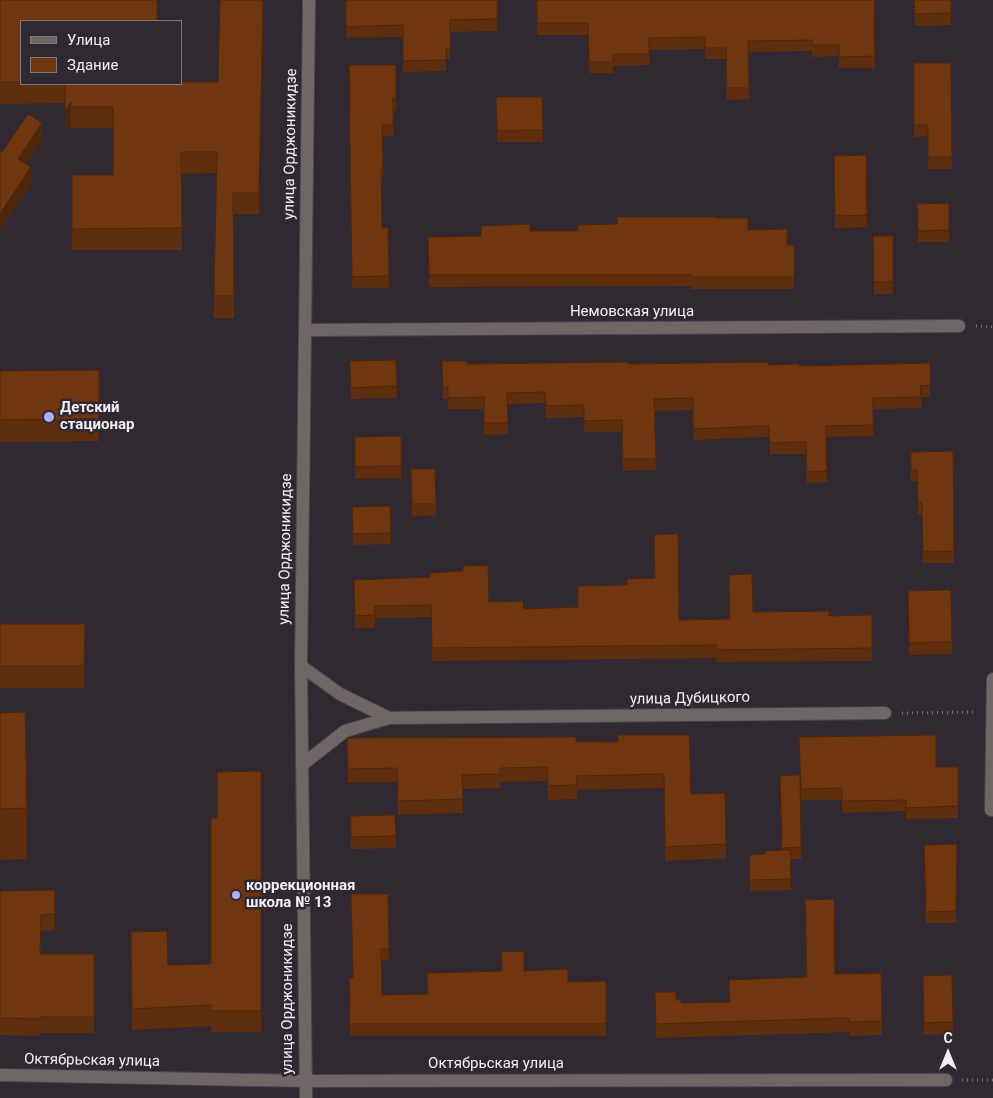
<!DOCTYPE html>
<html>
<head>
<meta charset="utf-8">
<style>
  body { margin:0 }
  #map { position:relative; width:993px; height:1098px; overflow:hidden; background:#312931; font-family:Roboto,sans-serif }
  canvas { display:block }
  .legend { position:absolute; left:20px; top:20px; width:162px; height:65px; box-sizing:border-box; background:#312931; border:1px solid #7f787f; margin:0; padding:6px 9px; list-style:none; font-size:15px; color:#f3eef4 }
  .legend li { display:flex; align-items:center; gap:10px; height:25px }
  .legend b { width:25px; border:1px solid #7f787f }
  .north { position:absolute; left:923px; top:1028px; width:50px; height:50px; -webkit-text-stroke:4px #312931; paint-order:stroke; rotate:0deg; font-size:14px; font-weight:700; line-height:20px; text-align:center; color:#f3eef4 }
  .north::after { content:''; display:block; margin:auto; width:18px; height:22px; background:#f3eef4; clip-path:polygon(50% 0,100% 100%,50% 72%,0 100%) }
</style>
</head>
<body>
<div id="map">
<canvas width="993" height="1098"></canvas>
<ul class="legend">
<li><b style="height:6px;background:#6e6766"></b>Улица</li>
<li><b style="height:14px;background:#6f3610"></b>Здание</li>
</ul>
<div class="north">С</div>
</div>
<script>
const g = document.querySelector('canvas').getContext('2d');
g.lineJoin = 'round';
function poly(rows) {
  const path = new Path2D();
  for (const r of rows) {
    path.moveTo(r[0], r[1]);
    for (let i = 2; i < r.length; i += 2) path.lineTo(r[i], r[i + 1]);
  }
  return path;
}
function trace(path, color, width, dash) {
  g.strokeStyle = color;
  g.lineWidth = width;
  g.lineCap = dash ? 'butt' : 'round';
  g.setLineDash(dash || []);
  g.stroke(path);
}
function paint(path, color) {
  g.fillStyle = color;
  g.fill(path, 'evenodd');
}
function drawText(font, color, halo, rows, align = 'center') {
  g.font = font + ' Roboto,sans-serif';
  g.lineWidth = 5;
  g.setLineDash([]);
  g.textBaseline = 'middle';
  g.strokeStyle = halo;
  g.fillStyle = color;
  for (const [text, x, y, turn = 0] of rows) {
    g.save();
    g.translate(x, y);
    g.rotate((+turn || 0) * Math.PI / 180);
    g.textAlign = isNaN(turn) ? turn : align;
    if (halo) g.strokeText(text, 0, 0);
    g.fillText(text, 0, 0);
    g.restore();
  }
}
const lane = poly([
  [991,810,993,679]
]);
const street = poly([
  [306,330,959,326],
  [301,666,340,694,389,718],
  [302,765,345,731,389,718,885,713],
  [0,1075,305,1081,946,1080],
  [306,1098,301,666,309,0]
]);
trace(lane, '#4c454c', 14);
trace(street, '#4c454c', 14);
trace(poly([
  [976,326,993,327],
  [902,713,976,712],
  [962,1080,993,1080]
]), '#777077', 3, [1, 4]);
trace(lane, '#6e6766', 12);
trace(street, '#6e6766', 12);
paint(poly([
  [0,0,21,21,21,84,181,84,218,82,264,0,259,214,233,214,234,318,214,318,216,173,181,174,182,250,72,250,72,175,113,175,113,128,71,128,71,124,65,132,65,103,0,104],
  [346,0,497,0,497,31,450,32,450,59,446,59,446,71,403,72,403,37,346,38],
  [536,0,874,0,875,68,839,68,839,56,812,57,812,51,748,52,749,99,727,100,726,59,705,59,705,49,649,50,649,65,613,66,613,73,589,73,588,35,537,35],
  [914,0,951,0,951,25,915,26],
  [914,63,951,63,952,169,928,169,928,136,914,137],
  [349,65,396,65,396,110,393,110,393,136,383,136,383,179,381,179,382,228,388,228,389,288,352,288],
  [496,97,542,97,543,142,497,142],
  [834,156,867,215,867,227,835,228],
  [949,203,949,242,918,242,917,204],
  [715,218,787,245,794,245,794,289,691,289,691,286,429,287,428,237,481,236,530,231,578,231,617,224],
  [873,236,893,236,893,294,874,294],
  [396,360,397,398,351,399,350,361],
  [442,361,467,364,768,365,799,366,930,363,930,397,921,397,921,408,873,409,873,436,826,437,827,482,807,483,806,454,770,454,769,437,693,440,693,410,654,411,656,470,623,471,622,432,584,432,584,417,546,418,545,403,507,404,508,434,484,435,484,409,448,409,448,399,443,399],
  [99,370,99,441,0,442,0,371],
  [401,436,401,478,355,479,355,437],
  [953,451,954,563,923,563,922,514,918,514,917,481,911,481,911,452],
  [411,469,435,469,436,515,412,516],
  [390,506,391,544,353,545,352,507],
  [354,580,524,609,679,620,730,619,753,612,829,616,872,615,872,661,716,662,716,658,432,661,431,617,375,618,375,628,355,628],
  [908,591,952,642,952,654,909,655],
  [0,624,85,624,84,688,0,688],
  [0,713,27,808,27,859,0,860],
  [618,735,691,794,726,844,726,858,665,861,664,788,577,790,577,799,548,800,547,781,500,782,500,788,463,789,463,813,398,815,397,782,348,783,347,738,618,742],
  [799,737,936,767,958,767,958,818,906,819,906,811,842,813,842,800,801,800],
  [261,771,261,1032,211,1032,211,1026,132,1030,131,932,168,965,211,964,217,818,217,772],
  [800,775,801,859,790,859,791,890,750,891,750,855,765,854,782,851,780,776],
  [395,815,396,848,351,849,351,816],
  [957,844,956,923,926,923,924,856],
  [55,890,55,930,41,931,41,954,94,954,94,1033,40,1033,40,1036,0,1035,0,891],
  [388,894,389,960,381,961,382,995,427,994,524,971,568,982,606,981,606,1036,350,1036,349,978,353,978],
  [835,974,882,1021,882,1035,849,1036,849,1032,656,1038,655,992,681,1003,729,1002,807,977],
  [952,975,953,1034,924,1035,923,976]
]), '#5f2e0e');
paint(poly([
  [263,0,264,0,259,214,259,193],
  [71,102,71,124,65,132,65,111],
  [42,123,42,140,18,176,18,159],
  [31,167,31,184,0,231,0,214]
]), '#4e260b');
const building = poly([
  [0,0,157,0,157,21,21,21,21,82,0,82,0,0],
  [220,0,263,0,259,193,233,193,234,296,214,296,217,152,181,152,182,228,72,229,72,175,113,175,113,107,71,107,71,102,65,111,65,84,181,84,181,82,218,82,220,0],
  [346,0,497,0,497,19,450,20,450,48,446,48,446,60,403,61,403,25,346,27,346,0],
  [537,0,874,0,875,56,839,57,839,45,812,45,812,40,748,41,749,88,727,88,726,48,705,48,705,37,649,38,649,54,613,54,613,62,589,62,588,23,537,23,537,0],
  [914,0,951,0,951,13,915,14,914,0],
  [914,63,951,63,952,157,928,157,928,125,914,125,914,63],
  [349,65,396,65,396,98,393,98,393,125,382,125,383,168,381,168,382,228,388,228,389,276,352,277,349,65],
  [496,97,542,97,543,130,497,131,496,97],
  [28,114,42,123,18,159,31,167,0,214,0,151,2,152,28,114],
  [866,155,867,215,835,216,834,156,866,155],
  [949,203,949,230,918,231,917,204,949,203],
  [617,217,715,217,715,218,748,218,748,230,787,229,787,245,794,245,794,277,691,277,691,275,429,275,428,237,481,236,481,226,530,224,530,231,578,231,578,225,617,224,617,217],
  [873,236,893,236,893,282,874,282,873,236],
  [396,360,397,386,351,388,350,361,396,360],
  [442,361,467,361,467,364,628,362,628,364,768,362,768,365,799,364,799,366,930,363,930,385,920,386,921,397,873,398,873,425,826,426,827,471,807,472,806,442,770,443,769,426,693,429,693,398,654,399,656,459,623,459,622,420,584,421,584,405,546,406,545,392,507,393,508,423,484,423,484,397,448,398,448,388,443,388,442,361],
  [99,370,99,419,0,420,0,371,99,370],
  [401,436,401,466,355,467,355,437,401,436],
  [953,451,954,551,923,552,922,502,918,502,917,470,911,470,911,452,953,451],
  [411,469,435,469,436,504,412,504,411,469],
  [390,506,391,533,353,534,352,507,390,506],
  [678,534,679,620,730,619,729,575,752,574,753,612,829,611,829,616,872,615,872,648,716,650,716,645,432,648,431,605,374,606,375,615,355,616,354,580,430,577,430,573,463,571,463,566,488,565,489,602,523,601,524,609,578,607,578,586,627,585,627,579,655,578,654,535,678,534],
  [951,590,952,642,909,643,908,591,951,590],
  [0,624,85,624,84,666,0,666,0,624],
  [25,712,27,808,0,809,0,713,25,712],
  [618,735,689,735,691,794,725,793,726,844,665,847,664,774,576,776,577,785,548,786,547,767,500,768,500,774,462,775,463,799,398,801,397,768,348,769,347,738,576,737,576,742,618,742,618,735],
  [936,735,936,767,958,767,958,806,906,808,906,800,842,801,842,788,801,789,799,737,936,735],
  [261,771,261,1011,211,1011,211,1005,132,1009,131,932,167,931,168,965,211,964,211,818,217,818,217,772,261,771],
  [800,775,801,847,782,848,780,776,800,775],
  [395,815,396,836,351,837,351,816,395,815],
  [957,844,956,911,926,912,924,845,957,844],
  [790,850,791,879,750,880,750,855,765,854,765,851,790,850],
  [55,890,55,914,41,915,40,954,94,954,94,1017,40,1017,40,1019,0,1018,0,891,55,890],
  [351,894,388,894,389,949,381,949,382,995,428,994,427,973,502,971,501,952,524,951,524,971,568,969,568,982,606,981,606,1024,350,1024,349,978,353,978,351,894],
  [834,899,835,974,881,973,882,1021,849,1022,849,1018,656,1024,655,992,676,992,676,1000,681,1000,681,1003,730,1002,729,980,807,977,805,900,834,899],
  [952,975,953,1022,924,1023,923,976,952,975]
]);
paint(building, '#6f3610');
trace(building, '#4e260b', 1);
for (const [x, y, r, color] of [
  [49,417,6,"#adaffb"],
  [236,895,5,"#adaffb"]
]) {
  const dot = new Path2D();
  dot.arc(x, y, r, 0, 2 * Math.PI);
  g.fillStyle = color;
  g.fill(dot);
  trace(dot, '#312931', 2);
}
drawText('15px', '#f3eef4', '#312931', [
  ["улица Орджоникидзе",291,144,-89],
  ["Немовская улица",632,312],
  ["улица Орджоникидзе",286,549,-89],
  ["улица Дубицкого",690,699,-1],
  ["улица Орджоникидзе",288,999,-90],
  ["Октябрьская улица",92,1061,1],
  ["Октябрьская улица",496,1064]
]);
drawText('bold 15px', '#f3eef4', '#312931', [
  ["Детский",60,408],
  ["стационар",60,425],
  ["коррекционная",246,886],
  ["школа № 13",246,903]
], 'left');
</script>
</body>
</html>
